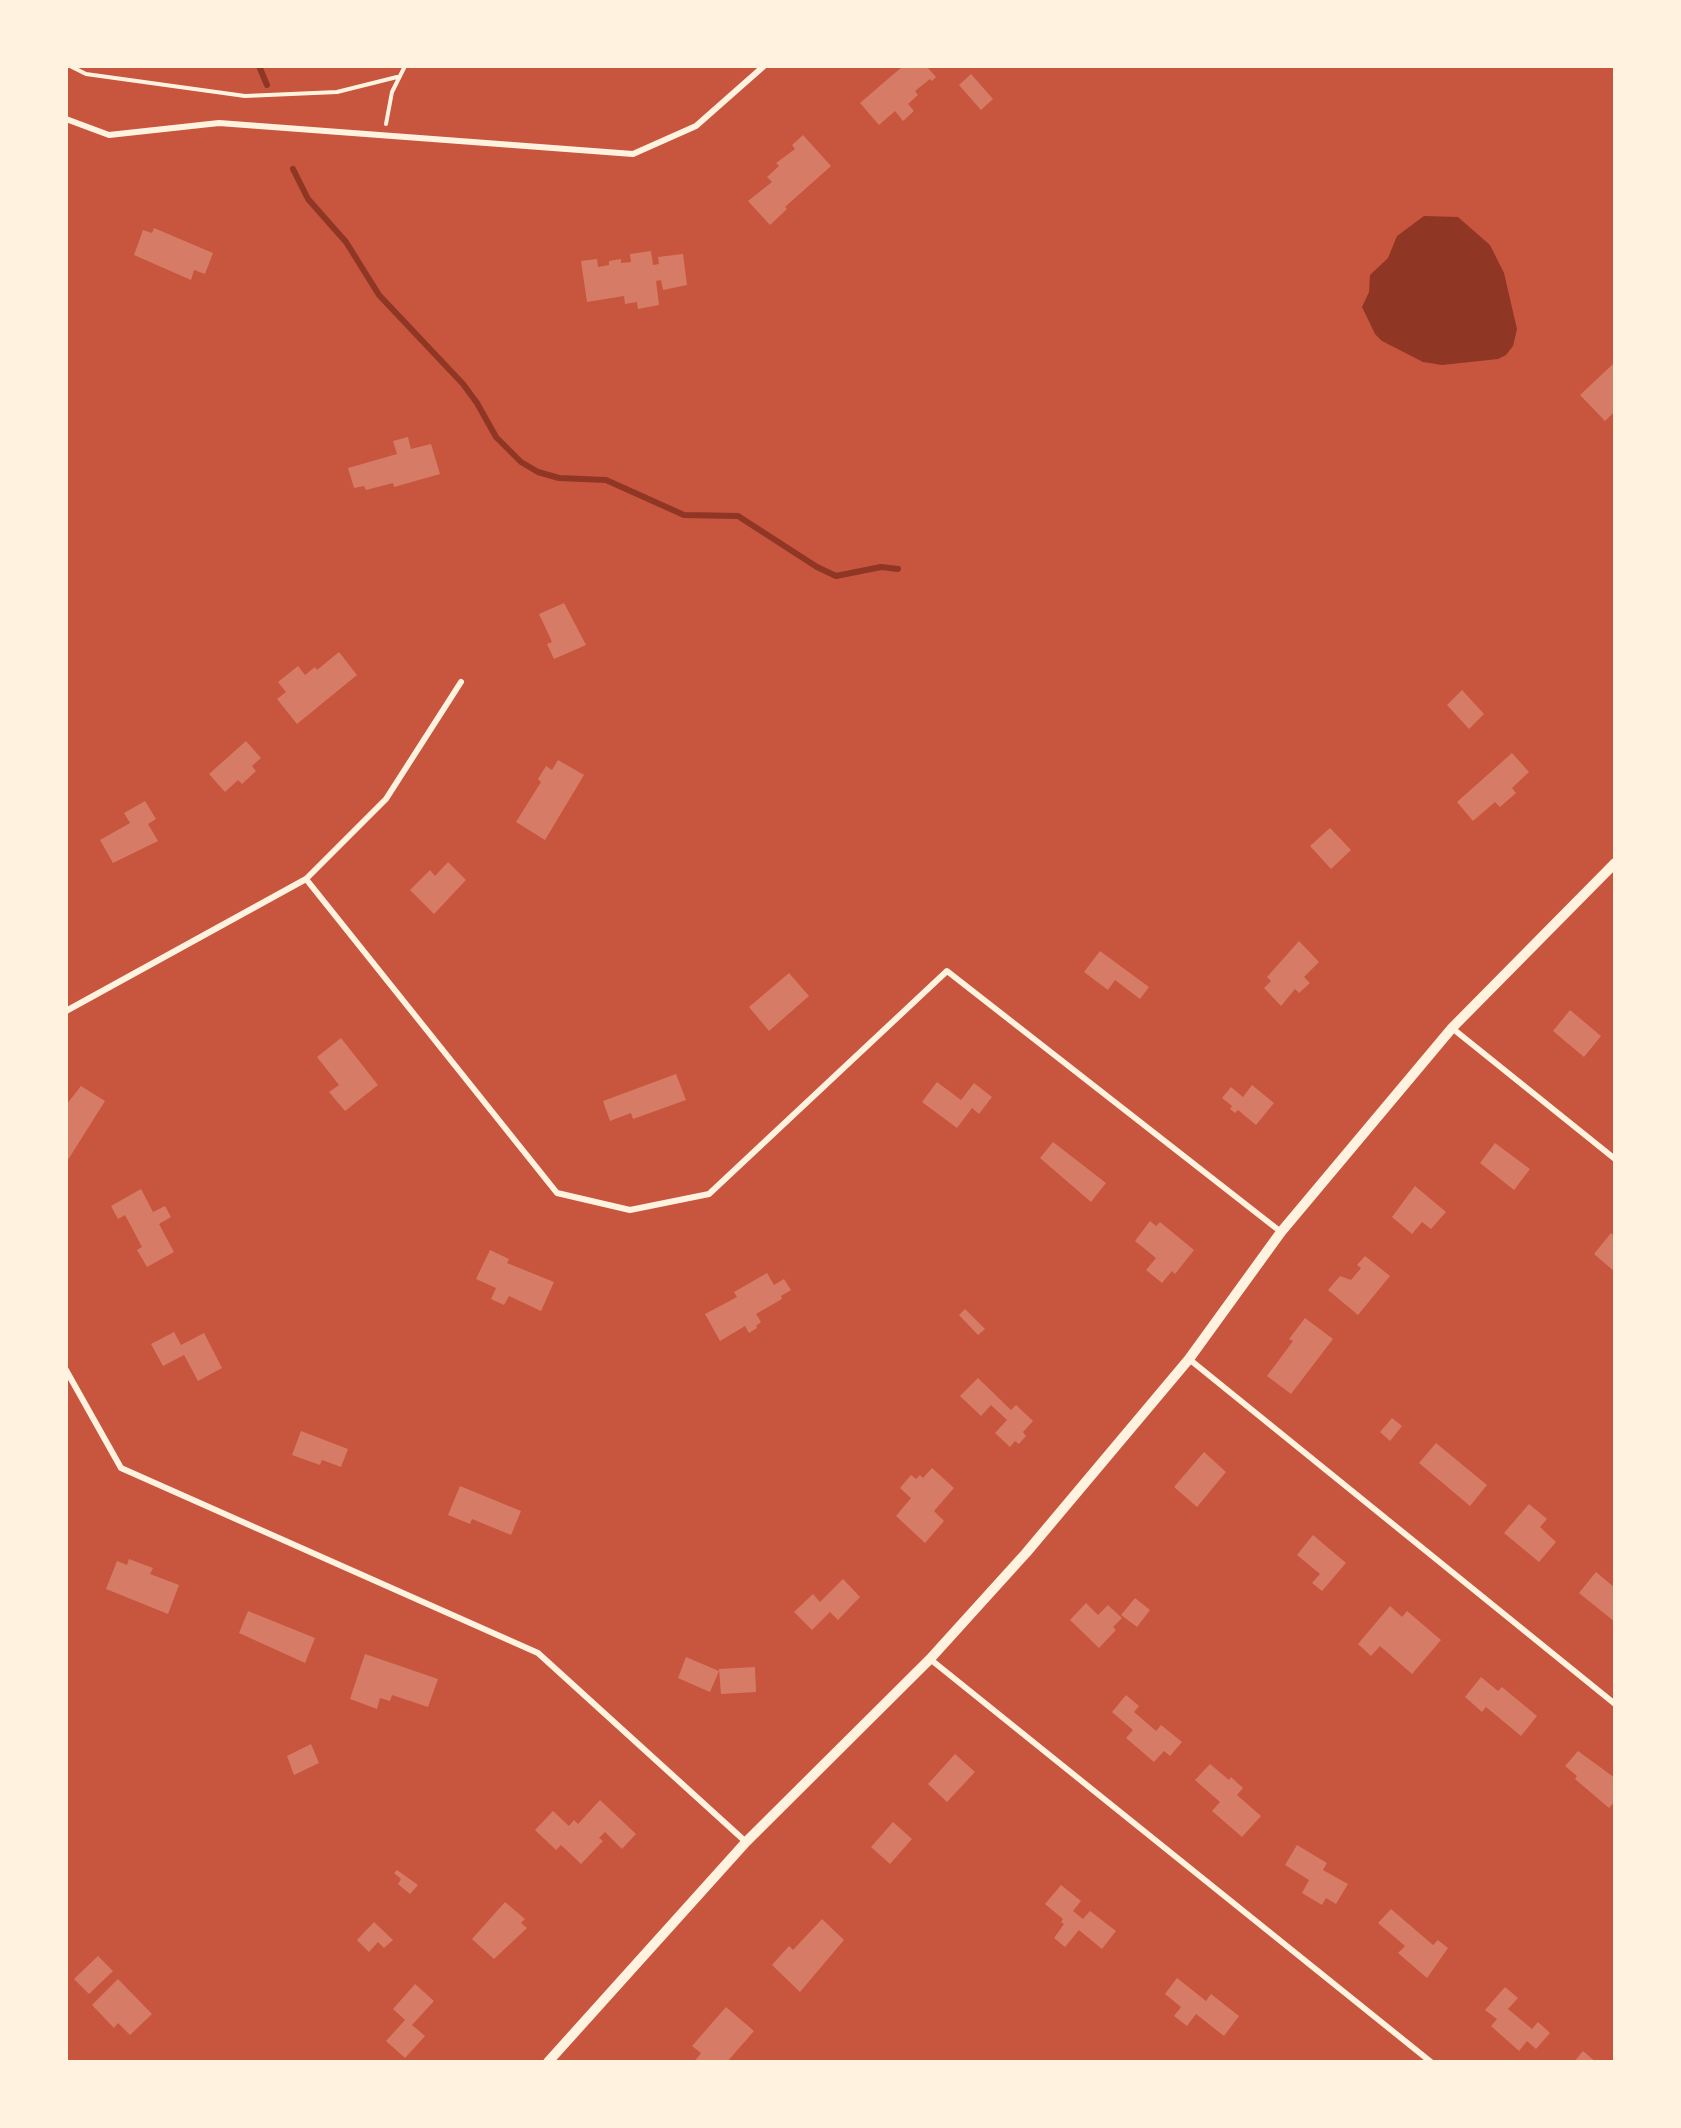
<!DOCTYPE html>
<html>
<head>
<meta charset="utf-8">
<style>
  body { margin:0 }
  #map { position:relative; width:1681px; height:2128px; overflow:hidden; background:#c8553d; font-family:"Source Sans 3",sans-serif }
  canvas { display:block }
  .frame { position:absolute; inset:0; border:68px solid #fff3e0; pointer-events:none }
</style>
</head>
<body>
<div id="map">
<canvas width="1681" height="2128"></canvas>
<div class="frame"></div>
</div>
<script>
const g = document.querySelector('canvas').getContext('2d');
g.lineJoin = 'round';
function paint(path, color) {
  g.fillStyle = color;
  g.fill(path, 'evenodd');
}
function poly(rows) {
  const path = new Path2D();
  for (const r of rows) {
    path.moveTo(r[0], r[1]);
    for (let i = 2; i < r.length; i += 2) path.lineTo(r[i], r[i + 1]);
  }
  return path;
}
function trace(path, color, width, dash) {
  g.strokeStyle = color;
  g.lineWidth = width;
  g.lineCap = dash ? 'butt' : 'round';
  g.setLineDash(dash || []);
  g.stroke(path);
}
paint(poly([
  [1424,216,1458,217,1490,245,1504,273,1517,329,1513,346,1506,355,1498,359,1442,365,1423,362,1382,341,1375,334,1362,307,1369,292,1370,275,1388,258,1397,236]
]), '#8f3625');
trace(poly([
  [259,66,267,85],
  [293,169,308,199,346,242,379,295,463,384,477,403,496,437,521,462,538,472,559,478,606,480,684,515,738,516,817,567,836,576,881,567,898,569]
]), '#8f3625', 6);
paint(poly([
  [903,66,926,66,936,77,932,81,930,79,915,91,918,95,908,104,914,111,903,121,895,111,879,125,860,103],
  [971,74,993,99,981,110,959,85],
  [803,135,831,166,785,207,787,209,770,225,748,201,772,182,767,177,779,166,776,163,795,149,792,145],
  [154,228,213,253,205,274,194,270,191,280,134,255,143,230,152,233],
  [651,251,653,265,659,264,658,257,683,254,687,285,663,290,661,280,656,281,659,305,638,309,637,302,625,304,624,296,587,302,581,261,597,259,598,267,609,265,609,261,621,259,621,263,631,262,630,254],
  [1613,364,1615,411,1605,421,1580,395],
  [408,437,411,449,431,444,440,474,394,487,393,483,366,490,364,486,354,488,348,468,397,454,393,441],
  [564,603,586,645,554,659,547,644,552,642,539,614],
  [339,652,357,675,297,724,277,699,286,692,278,682,298,666,305,675,315,667,317,670],
  [1462,690,1484,714,1469,729,1447,705],
  [246,741,261,758,252,766,256,771,242,784,238,780,225,792,209,774],
  [1512,753,1529,772,1512,788,1516,793,1500,807,1495,802,1473,821,1457,802],
  [558,760,584,775,545,840,516,822,541,782,538,779,546,766,552,770],
  [145,801,156,819,148,824,158,841,113,863,100,840,130,823,124,813],
  [1330,828,1351,850,1331,869,1310,846],
  [448,862,466,880,434,914,410,890,430,870,435,876],
  [1299,941,1319,962,1304,977,1310,983,1299,993,1295,989,1281,1006,1264,988,1271,981,1267,977],
  [1100,951,1149,987,1140,999,1115,980,1108,990,1084,972],
  [789,973,809,996,769,1031,749,1007],
  [1570,1010,1601,1036,1584,1057,1553,1031],
  [341,1038,378,1085,345,1111,329,1092,339,1085,317,1057],
  [676,1074,686,1100,633,1119,631,1113,610,1121,603,1101],
  [937,1082,961,1100,974,1083,992,1097,979,1114,972,1108,957,1128,922,1102],
  [1252,1085,1274,1103,1256,1125,1238,1110,1235,1113,1230,1109,1232,1106,1222,1098,1231,1087,1243,1097],
  [81,1086,105,1101,66,1163,66,1105],
  [1053,1142,1106,1183,1091,1202,1040,1158],
  [1495,1143,1530,1169,1514,1190,1480,1163],
  [1415,1186,1446,1212,1431,1229,1422,1222,1412,1234,1392,1217],
  [141,1189,153,1212,165,1206,171,1217,159,1224,174,1252,147,1267,137,1250,142,1247,125,1215,118,1219,111,1206],
  [1150,1221,1156,1226,1160,1222,1194,1250,1175,1274,1172,1271,1162,1283,1146,1270,1156,1258,1135,1241],
  [1611,1233,1615,1237,1615,1272,1594,1254],
  [490,1250,509,1259,507,1263,554,1282,541,1311,509,1296,504,1305,491,1299,496,1288,476,1279],
  [1365,1256,1390,1276,1358,1315,1328,1290,1340,1276,1351,1280,1361,1268,1357,1265],
  [767,1273,774,1285,784,1279,791,1290,781,1296,782,1299,756,1314,761,1322,756,1326,757,1328,749,1333,745,1326,720,1341,705,1314,737,1297,734,1292],
  [965,1309,985,1329,978,1335,959,1315],
  [1305,1318,1333,1339,1291,1394,1267,1376,1293,1341,1289,1339],
  [174,1332,181,1345,204,1333,222,1368,198,1381,184,1355,163,1366,151,1344],
  [978,1378,1011,1410,1016,1405,1033,1421,1023,1432,1026,1436,1019,1444,1015,1441,1010,1447,995,1433,1007,1420,991,1405,981,1416,960,1396],
  [1392,1418,1402,1426,1390,1441,1380,1432],
  [301,1431,348,1449,341,1467,322,1460,320,1465,292,1455],
  [1436,1443,1487,1485,1470,1506,1419,1463],
  [1204,1452,1226,1472,1197,1507,1174,1487],
  [932,1468,954,1488,934,1511,944,1521,925,1543,896,1516,911,1498,900,1488,911,1475,916,1479,920,1475,923,1478],
  [460,1486,521,1511,511,1535,472,1519,470,1524,448,1515],
  [1529,1504,1547,1519,1540,1527,1556,1542,1539,1562,1504,1533],
  [1313,1535,1346,1563,1322,1591,1312,1583,1320,1574,1297,1555],
  [129,1559,153,1568,150,1574,179,1585,168,1614,106,1589,117,1561,127,1565],
  [1596,1572,1615,1588,1615,1622,1579,1593],
  [843,1579,860,1597,838,1620,830,1612,812,1630,794,1612,813,1594,820,1602],
  [1135,1598,1150,1610,1137,1627,1121,1615],
  [1086,1603,1098,1615,1108,1605,1122,1618,1113,1627,1116,1630,1099,1648,1070,1620],
  [1390,1606,1402,1617,1407,1611,1441,1640,1412,1674,1380,1646,1371,1656,1358,1644],
  [248,1611,315,1638,305,1663,239,1633],
  [365,1654,438,1679,428,1707,392,1695,390,1701,380,1698,377,1709,350,1699],
  [686,1657,719,1671,710,1692,678,1678],
  [755,1667,756,1692,721,1694,719,1669],
  [1481,1677,1498,1691,1502,1687,1537,1716,1521,1736,1486,1707,1482,1712,1465,1697],
  [1126,1695,1139,1706,1134,1712,1156,1731,1161,1725,1182,1742,1170,1756,1164,1751,1154,1762,1126,1738,1133,1730,1112,1712],
  [311,1744,319,1763,294,1775,287,1756],
  [1578,1751,1615,1778,1615,1801,1609,1808,1575,1779,1577,1776,1565,1766],
  [955,1754,975,1772,947,1802,928,1784],
  [1210,1764,1229,1780,1231,1777,1243,1788,1237,1795,1261,1816,1242,1837,1212,1811,1220,1802,1195,1780],
  [600,1800,636,1834,622,1849,605,1832,599,1838,603,1841,581,1864,561,1845,556,1850,535,1830,553,1811,569,1826,574,1820,578,1824],
  [893,1822,912,1839,890,1864,871,1847],
  [1297,1845,1327,1863,1323,1870,1348,1884,1336,1904,1326,1898,1322,1905,1302,1893,1309,1880,1285,1865],
  [397,1870,418,1885,410,1894,398,1884,401,1879,394,1873],
  [1061,1885,1081,1901,1073,1911,1083,1919,1090,1911,1116,1931,1102,1949,1079,1930,1065,1947,1054,1938,1064,1924,1061,1922,1063,1919,1045,1904],
  [505,1902,525,1919,521,1923,527,1928,494,1959,472,1939],
  [1391,1909,1433,1945,1438,1940,1448,1948,1427,1978,1398,1953,1405,1946,1378,1923],
  [822,1919,844,1940,800,1992,772,1965,789,1946,793,1950],
  [374,1922,393,1940,384,1948,378,1942,369,1952,357,1940],
  [98,1956,113,1971,89,1994,74,1979],
  [1177,1978,1206,2001,1211,1994,1239,2016,1224,2036,1196,2014,1187,2026,1174,2016,1181,2007,1165,1994],
  [118,1979,152,2014,130,2035,118,2023,114,2028,92,2005],
  [415,1984,434,2001,412,2025,425,2036,405,2058,386,2041,405,2020,393,2009],
  [1505,1987,1518,1998,1508,2009,1532,2029,1538,2022,1550,2033,1536,2049,1527,2041,1519,2051,1491,2026,1497,2019,1485,2010],
  [726,2007,754,2031,727,2062,694,2062,701,2053,692,2046],
  [1583,2051,1596,2062,1574,2062]
]), '#d67c66');
trace(poly([
  [70,66,86,74,245,96,337,92,397,77],
  [386,124,392,92,405,66]
]), '#fff3e0', 4);
trace(poly([
  [66,119,109,135,219,123,633,154,696,126,764,66],
  [306,879,557,1193,630,1210,709,1194,947,971,1281,1232],
  [66,1011,306,879,386,799,461,682],
  [1452,1028,1615,1159],
  [1189,1359,1615,1704],
  [66,1370,121,1468,538,1653,746,1842],
  [930,1659,1431,2062]
]), '#fff3e0', 6);
trace(poly([
  [548,2062,746,1842,930,1659,1026,1553,1189,1359,1281,1232,1452,1028,1615,863]
]), '#fff3e0', 10);
</script>
</body>
</html>
